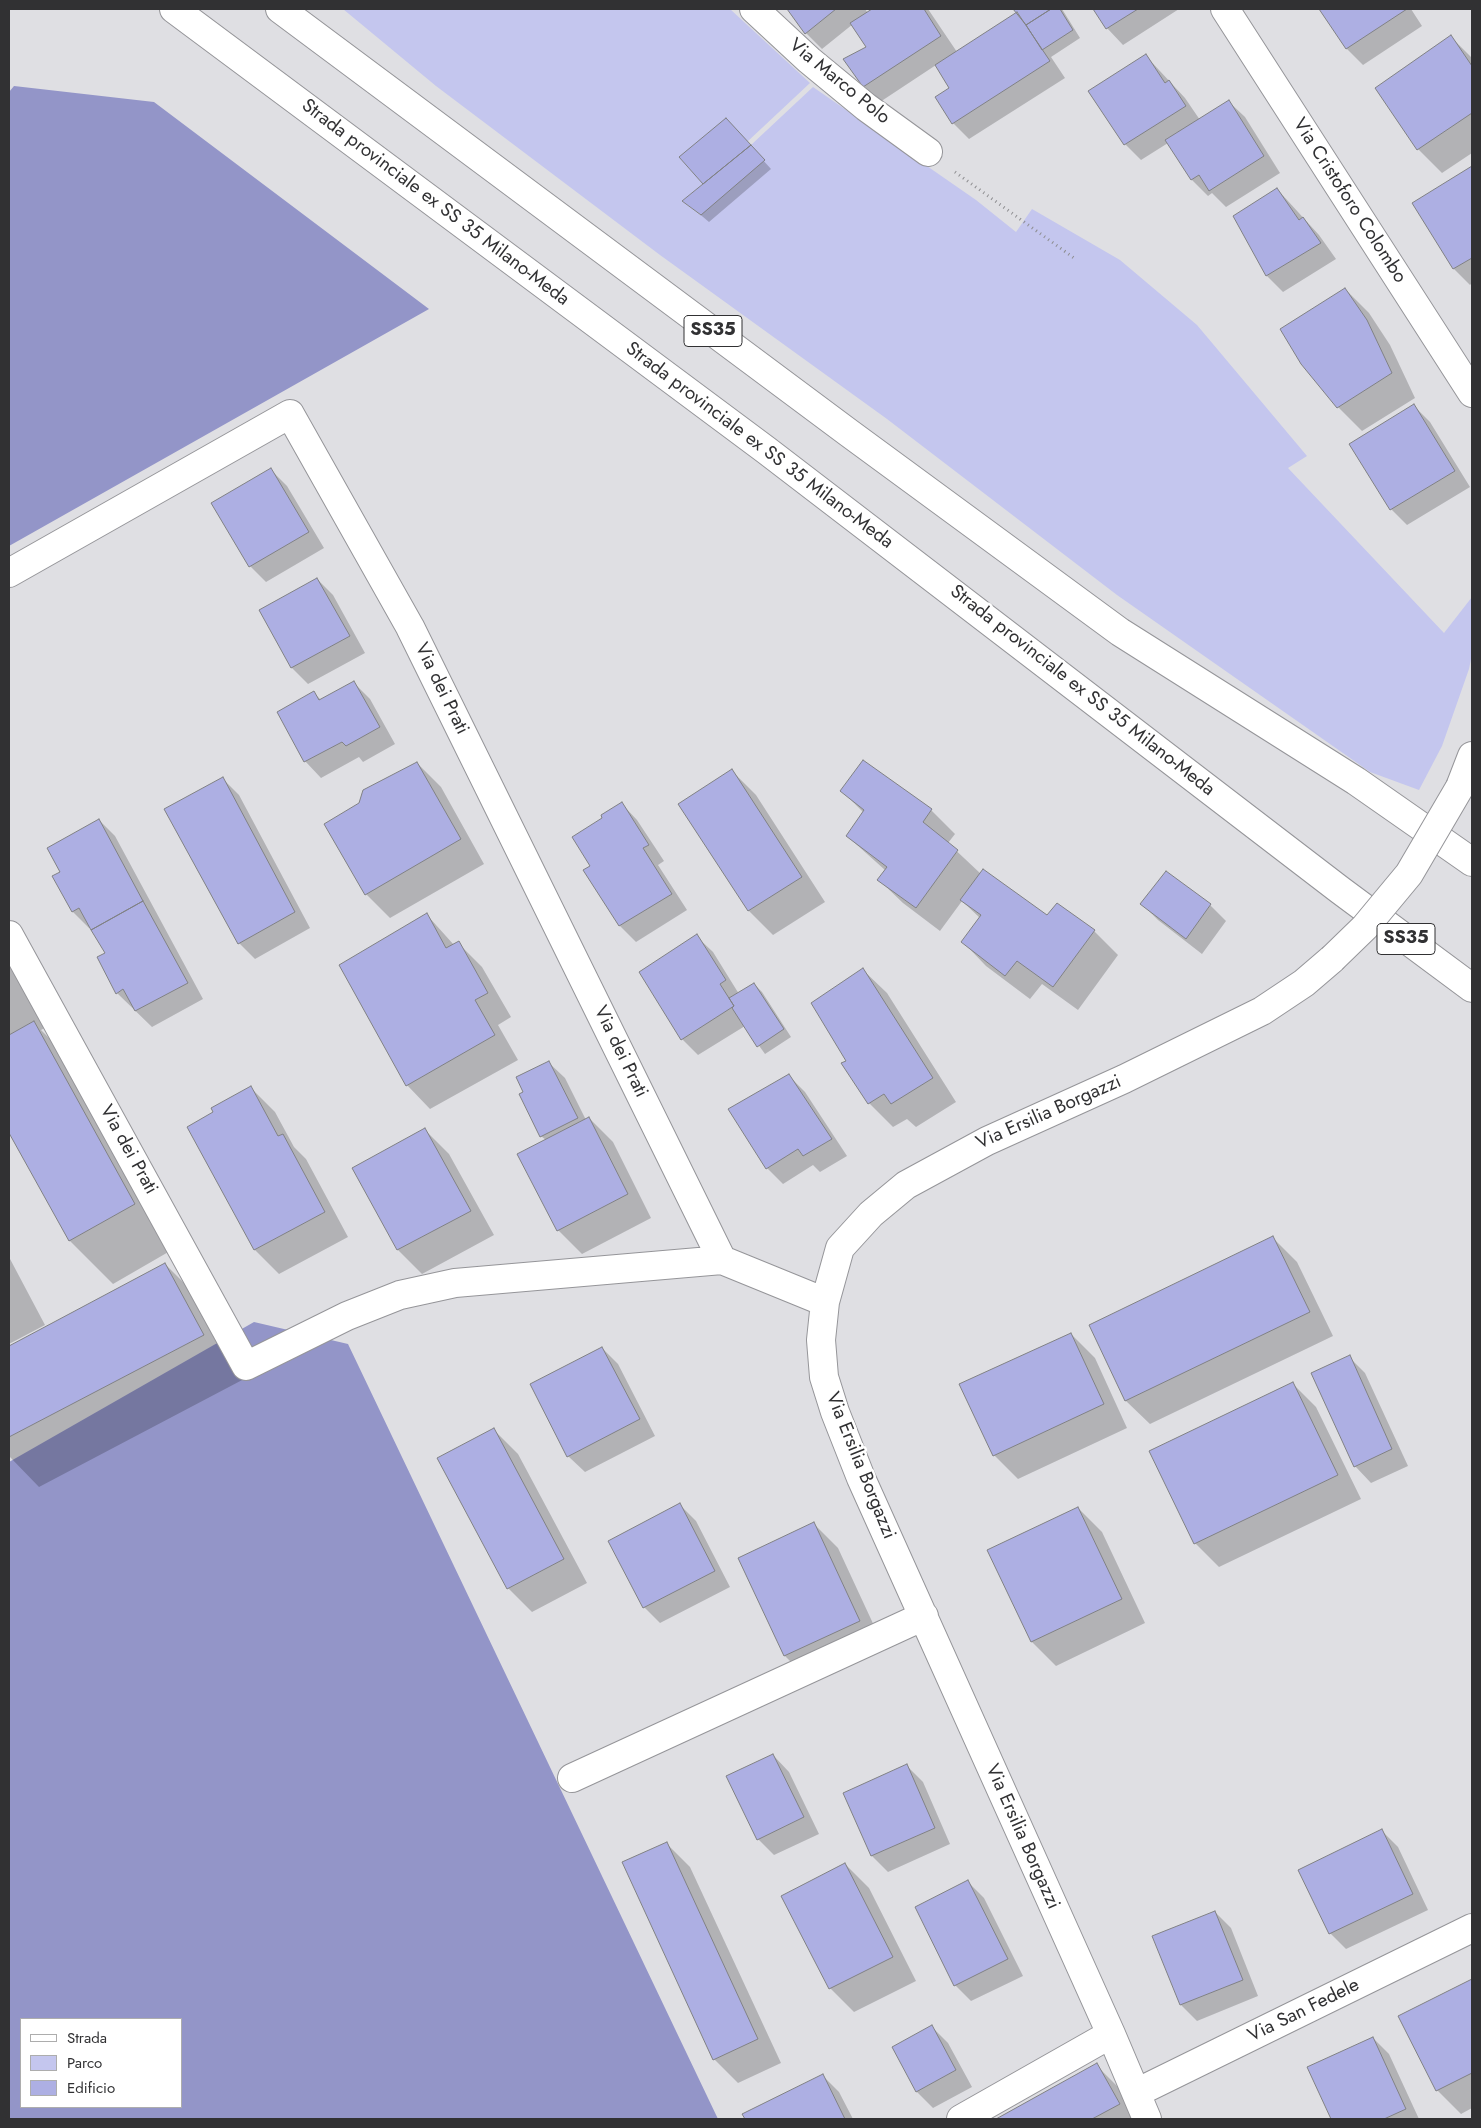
<!DOCTYPE html>
<html>
<head>
<meta charset="utf-8">
<style>
  body { margin:0 }
  #map { position:relative; width:1481px; height:2128px; overflow:hidden; background:#dfdfe3; font-family:Jost,sans-serif }
  canvas { display:block }
  .frame { position:absolute; inset:0; border:10px solid #313133; pointer-events:none }
  .legend { position:absolute; left:20px; top:2018px; width:162px; height:90px; box-sizing:border-box; background:#fff; border:1px solid #adadad; margin:0; padding:6px 9px; list-style:none; font-size:15px; color:#313133 }
  .legend li { display:flex; align-items:center; gap:10px; height:25px }
  .legend b { width:25px; border:1px solid #adadad }
</style>
</head>
<body>
<div id="map">
<canvas width="1481" height="2128"></canvas>
<div class="frame"></div>
<ul class="legend">
<li><b style="height:6px;background:#fff"></b>Strada</li>
<li><b style="height:14px;background:#c4c6ee"></b>Parco</li>
<li><b style="height:14px;background:#adafe3"></b>Edificio</li>
</ul>
</div>
<script>
const g = document.querySelector('canvas').getContext('2d');
g.lineJoin = 'round';
function paint(path, color) {
  g.fillStyle = color;
  g.fill(path, 'evenodd');
}
function poly(rows) {
  const path = new Path2D();
  for (const r of rows) {
    path.moveTo(r[0], r[1]);
    for (let i = 2; i < r.length; i += 2) path.lineTo(r[i], r[i + 1]);
  }
  return path;
}
function trace(path, color, width, dash) {
  g.strokeStyle = color;
  g.lineWidth = width;
  g.lineCap = dash ? 'butt' : 'round';
  g.setLineDash(dash || []);
  g.stroke(path);
}
function drawText(font, color, halo, rows, align = 'center') {
  g.font = font + ' Jost,sans-serif';
  g.lineWidth = 5;
  g.setLineDash([]);
  g.textBaseline = 'middle';
  g.strokeStyle = halo;
  g.fillStyle = color;
  for (const [text, x, y, turn = 0] of rows) {
    g.save();
    g.translate(x, y);
    g.rotate((+turn || 0) * Math.PI / 180);
    g.textAlign = isNaN(turn) ? turn : align;
    if (halo) g.strokeText(text, 0, 0);
    g.fillText(text, 0, 0);
    g.restore();
  }
}
paint(poly([
  [343,9,730,9,810,83,747,142,680,158,703,184,682,201,700,215,751,145,813,87,976,200,1016,232,1032,209,1120,260,1197,325,1307,456,1288,468,1444,633,1472,597,1472,654,1469,669,1442,746,1419,790,1370,772,1117,595,887,419,660,255,436,86]
]), '#c4c6ee');
paint(poly([
  [14,86,154,102,429,309,9,546,9,92],
  [254,1322,348,1344,718,2119,9,2119,9,1462],
  [21,2019,181,2019,181,2107,21,2107]
]), '#9395c8');
paint(poly([
  [788,9,865,9,868,13,874,9,928,9,957,52,1018,13,1015,9,1062,9,1080,38,1051,57,1065,78,969,139,953,123,950,88,936,65,880,102,864,86,867,47,853,24,822,49,806,33],
  [1094,9,1179,9,1123,45,1107,28],
  [1321,9,1411,9,1422,26,1363,65,1347,49],
  [1451,37,1472,58,1472,153,1442,173,1418,149],
  [1146,56,1185,98,1200,120,1228,101,1245,117,1280,173,1226,207,1212,193,1208,196,1192,180,1168,143,1141,160,1125,144],
  [734,128,771,169,709,222,684,201,705,184],
  [1472,167,1472,283,1470,285,1454,269,1413,204],
  [1277,189,1319,235,1336,259,1283,292,1267,276],
  [1345,289,1369,313,1390,345,1415,398,1362,431,1338,407],
  [1414,406,1430,422,1470,487,1407,525,1391,509],
  [271,470,287,486,324,548,266,582,250,566],
  [317,579,333,595,365,653,308,684,292,668,261,610],
  [354,683,370,699,395,744,363,762,359,757,321,778,305,761,314,693,321,700],
  [417,763,441,787,484,864,390,918,366,894,361,804],
  [732,771,756,795,825,902,773,935,749,911,680,805],
  [223,779,239,795,310,928,255,959,239,943],
  [842,791,931,810,955,834,948,843,981,874,1048,917,1094,931,1118,955,1078,1010,1042,984,1030,999,986,966,963,942,980,918,962,901,940,931,903,903,879,880,885,870,847,836,864,813],
  [621,803,637,820,664,861,658,865,687,910,636,942,620,926,604,819],
  [99,820,115,836,203,999,152,1027,117,993,106,954,91,926,89,928,73,912],
  [1142,904,1210,905,1226,921,1202,954,1158,920],
  [427,915,454,945,458,943,482,967,511,1017,498,1025,518,1060,430,1109,407,1085],
  [696,936,713,952,739,994,754,984,762,992,791,1037,765,1054,745,1026,698,1055,682,1039],
  [9,954,48,1026,41,1030,76,1065,177,1247,113,1284,70,1241,9,1131],
  [863,970,887,993,956,1102,916,1127,907,1119,893,1127,869,1103,843,1064,848,1061],
  [548,1062,565,1078,586,1120,589,1118,613,1142,651,1218,582,1254,558,1230,546,1140,541,1136,524,1092],
  [788,1075,805,1092,847,1156,820,1172,813,1165,783,1184,767,1168],
  [251,1088,275,1112,294,1147,306,1159,348,1237,279,1274,255,1250,189,1128],
  [425,1130,449,1154,494,1235,422,1274,398,1250,354,1168],
  [1273,1238,1297,1262,1333,1336,1150,1424,1126,1401,1090,1326],
  [9,1257,45,1325,9,1344],
  [165,1264,208,1307,246,1378,39,1487,9,1456,9,1347],
  [1071,1334,1095,1358,1127,1428,1018,1479,994,1455],
  [602,1348,618,1364,655,1436,585,1472,568,1456],
  [1349,1357,1365,1373,1408,1466,1371,1483,1355,1466],
  [1292,1383,1316,1407,1361,1499,1219,1567,1195,1543],
  [494,1430,518,1454,587,1583,532,1612,508,1588],
  [680,1505,696,1521,730,1587,660,1623,644,1607],
  [1078,1508,1102,1532,1145,1623,1056,1666,1032,1642,988,1551],
  [814,1524,838,1548,883,1645,809,1680,785,1656,739,1558],
  [773,1755,789,1772,819,1834,774,1855,758,1839],
  [907,1766,923,1782,950,1844,888,1872,872,1856,844,1794],
  [1382,1831,1398,1847,1428,1910,1346,1949,1330,1933],
  [666,1843,690,1867,781,2063,738,2083,714,2059],
  [845,1864,869,1888,916,1981,854,2012,830,1988],
  [968,1882,984,1898,1023,1976,971,2001,955,1985],
  [1215,1912,1231,1928,1258,1996,1197,2021,1181,2005],
  [1472,1980,1472,2108,1461,2114,1437,2090,1400,2016],
  [932,2027,948,2043,972,2087,933,2108,917,2092,894,2048],
  [1373,2038,1389,2054,1419,2119,1332,2119,1309,2067],
  [1096,2065,1120,2089,1138,2119,998,2119],
  [823,2076,839,2092,853,2119,746,2119,744,2114]
]), '#0003');
const building = poly([
  [787,9,836,9,805,34,787,9],
  [872,9,924,9,941,36,863,87,843,59,866,47,850,23,872,9],
  [1013,9,1051,9,1026,25,1013,9],
  [1051,9,1060,9,1073,30,1042,50,1026,25,1051,9],
  [1093,9,1138,9,1106,29,1093,9],
  [1319,9,1407,9,1346,49,1319,9],
  [1017,12,1050,61,952,124,935,97,949,88,935,65,1017,12],
  [1451,35,1472,66,1472,113,1417,150,1375,88,1451,35],
  [1146,54,1165,83,1169,80,1186,106,1124,145,1088,91,1146,54],
  [1229,100,1264,156,1209,191,1199,175,1191,180,1165,140,1229,100],
  [726,118,751,145,703,184,679,157,726,118],
  [751,145,765,160,701,215,682,201,751,145],
  [1472,166,1472,258,1453,269,1412,203,1472,166],
  [1277,188,1299,220,1303,217,1321,243,1266,276,1233,216,1277,188],
  [1345,288,1367,320,1392,373,1337,408,1301,364,1280,329,1345,288],
  [1414,404,1455,471,1390,510,1349,444,1414,404],
  [271,468,309,532,249,567,211,503,271,468],
  [317,578,350,636,291,668,259,610,317,578],
  [354,681,380,727,346,746,342,742,304,762,277,712,314,691,319,700,354,681],
  [863,760,932,809,923,822,958,850,916,908,877,880,887,867,846,836,864,810,840,791,863,760],
  [417,762,461,839,365,895,324,824,359,803,363,790,417,762],
  [732,769,802,877,748,911,678,804,732,769],
  [223,777,295,912,238,944,164,809,223,777],
  [622,802,649,845,643,848,672,894,619,926,583,870,590,866,572,837,602,818,601,815,622,802],
  [99,819,143,901,91,930,79,908,72,912,52,876,60,872,47,848,99,819],
  [983,869,1047,915,1057,903,1095,930,1053,987,1017,961,1005,976,961,942,981,915,960,900,983,869],
  [1166,871,1211,904,1186,939,1140,904,1166,871],
  [143,901,188,983,135,1011,123,989,116,994,97,957,105,953,91,930,143,901],
  [427,913,446,948,459,941,488,993,475,1000,495,1035,406,1086,339,965,427,913],
  [697,934,726,980,720,984,734,1006,681,1040,639,972,697,934],
  [863,968,933,1078,891,1104,884,1094,868,1104,841,1063,846,1061,811,1003,863,968],
  [754,983,784,1029,757,1047,732,1008,734,1006,729,998,754,983],
  [34,1021,135,1204,69,1241,9,1133,9,1035,34,1021],
  [549,1061,578,1118,540,1137,519,1094,523,1092,516,1077,549,1061],
  [789,1074,832,1139,803,1156,798,1149,766,1169,728,1109,789,1074],
  [251,1086,278,1136,283,1134,325,1212,254,1250,187,1127,213,1112,211,1108,251,1086],
  [589,1117,628,1194,557,1231,517,1154,589,1117],
  [425,1128,471,1211,397,1250,352,1168,425,1128],
  [1273,1236,1310,1312,1125,1401,1089,1325,1273,1236],
  [165,1263,204,1335,9,1437,9,1346,165,1263],
  [1071,1333,1104,1404,993,1456,959,1384,1071,1333],
  [602,1347,640,1419,567,1457,530,1384,602,1347],
  [1350,1355,1392,1449,1354,1467,1311,1373,1350,1355],
  [1293,1382,1338,1475,1194,1544,1149,1451,1293,1382],
  [494,1428,564,1559,507,1589,437,1458,494,1428],
  [680,1503,715,1571,643,1608,608,1541,680,1503],
  [1078,1507,1122,1599,1031,1642,987,1550,1078,1507],
  [814,1522,860,1621,784,1656,738,1558,814,1522],
  [773,1754,804,1817,757,1840,726,1776,773,1754],
  [907,1764,935,1828,871,1856,843,1793,907,1764],
  [1382,1829,1413,1894,1329,1934,1298,1870,1382,1829],
  [667,1842,758,2039,713,2060,622,1862,667,1842],
  [845,1863,893,1957,829,1989,781,1896,845,1863],
  [968,1880,1008,1959,954,1986,915,1907,968,1880],
  [1215,1911,1243,1980,1180,2005,1152,1936,1215,1911],
  [1472,1979,1472,2073,1436,2091,1398,2016,1472,1979],
  [932,2025,956,2070,916,2092,892,2047,932,2025],
  [1373,2037,1406,2109,1384,2119,1331,2119,1307,2067,1373,2037],
  [1097,2063,1120,2104,1092,2119,996,2119,1097,2063],
  [823,2074,845,2119,745,2119,742,2114,823,2074]
]);
paint(building, '#adafe3');
trace(building, '#808184', 1);
const minor = poly([
  [754,9,809,60,866,107,928,152],
  [1225,9,1472,393],
  [9,573,290,414,410,627,722,1260],
  [1460,787,1472,756],
  [9,935,246,1366,347,1316,400,1295,455,1283,722,1260,825,1302],
  [572,1778,924,1616],
  [1136,2093,1472,1928],
  [961,2119,1111,2034],
  [1147,2119,1111,2034,861,1478,835,1412,824,1377,821,1340,825,1302,840,1248,871,1214,906,1185,987,1141,1124,1079,1262,1011,1304,983,1332,959]
]);
const highway = poly([
  [174,9,766,450,1340,890,1472,988],
  [280,9,849,433,1120,632,1356,781,1472,862]
]);
trace(minor, '#959599', 30);
trace(highway, '#959599', 30);
trace(poly([
  [955,172,1074,258]
]), '#8d8d90', 3, [1, 4]);
trace(minor, '#fff', 28);
trace(highway, '#fff', 28);
const minorBridge = poly([
  [1332,959,1365,927,1409,874,1460,787]
]);
trace(minorBridge, '#959599', 30, []);
trace(minorBridge, '#fff', 28);
for (const [x, y, w] of [
  [713,331,58],
  [1406,939,58]
]) {
  const box = new Path2D();
  box.roundRect(x - w / 2, y - 15.5, w, 31, 4);
  g.fillStyle = '#fff';
  g.fill(box);
  trace(box, '#313133', 1);
}
drawText('bold 18px', '#313133', null, [
  ["SS35",713,331],
  ["SS35",1406,939]
]);
drawText('19px', '#313133', '#fff', [
  ["Via Marco Polo",839,82,39],
  ["Via Cristoforo Colombo",1349,201,57],
  ["Strada provinciale ex SS 35 Milano-Meda",435,203,37],
  ["Strada provinciale ex SS 35 Milano-Meda",759,446,37],
  ["Via dei Prati",441,689,64],
  ["Strada provinciale ex SS 35 Milano-Meda",1082,691,38],
  ["Via dei Prati",620,1052,64],
  ["Via Ersilia Borgazzi",1049,1113,-24],
  ["Via dei Prati",128,1150,61],
  ["Via Ersilia Borgazzi",860,1466,68],
  ["Via Ersilia Borgazzi",1022,1837,66],
  ["Via San Fedele",1304,2011,-26]
]);
</script>
</body>
</html>
